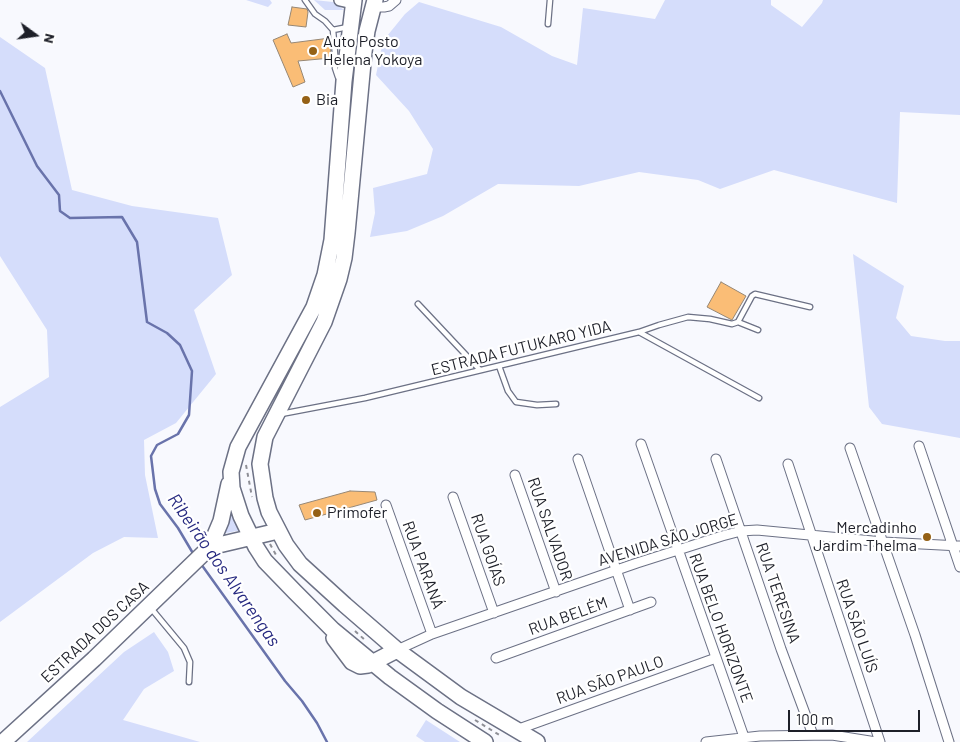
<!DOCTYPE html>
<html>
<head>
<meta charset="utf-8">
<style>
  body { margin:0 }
  #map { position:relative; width:960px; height:742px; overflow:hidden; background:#f8f9fe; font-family:Barlow,sans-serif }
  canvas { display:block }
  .north { position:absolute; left:10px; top:10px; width:50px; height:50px; -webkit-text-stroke:4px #fff; paint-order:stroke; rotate:104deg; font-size:14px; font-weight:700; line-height:20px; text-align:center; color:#1d1f28 }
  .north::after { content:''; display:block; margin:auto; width:18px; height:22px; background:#1d1f28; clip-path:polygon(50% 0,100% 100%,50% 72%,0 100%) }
  .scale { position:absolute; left:788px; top:710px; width:132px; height:22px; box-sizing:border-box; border:2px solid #1d1f28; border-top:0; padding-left:6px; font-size:15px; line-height:18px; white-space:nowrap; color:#1d1f28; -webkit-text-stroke:4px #fff; paint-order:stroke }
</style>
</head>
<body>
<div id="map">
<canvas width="960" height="742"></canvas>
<div class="north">N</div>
<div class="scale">100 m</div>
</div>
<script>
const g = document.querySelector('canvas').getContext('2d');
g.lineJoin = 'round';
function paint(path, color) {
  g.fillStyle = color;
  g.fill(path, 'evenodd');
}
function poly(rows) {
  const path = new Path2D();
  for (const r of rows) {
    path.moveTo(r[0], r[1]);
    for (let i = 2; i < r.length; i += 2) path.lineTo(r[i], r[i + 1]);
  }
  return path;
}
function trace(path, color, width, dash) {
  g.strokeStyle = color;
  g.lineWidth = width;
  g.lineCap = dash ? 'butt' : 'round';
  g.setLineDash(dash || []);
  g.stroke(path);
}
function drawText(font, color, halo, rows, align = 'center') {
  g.font = font + ' Barlow,sans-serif';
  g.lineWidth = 4.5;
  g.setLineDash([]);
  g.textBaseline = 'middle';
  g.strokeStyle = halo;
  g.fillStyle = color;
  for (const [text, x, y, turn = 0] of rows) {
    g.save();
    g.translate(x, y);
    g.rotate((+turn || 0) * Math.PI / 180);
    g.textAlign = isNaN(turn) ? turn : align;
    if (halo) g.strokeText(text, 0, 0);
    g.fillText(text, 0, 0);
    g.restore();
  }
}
paint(poly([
  [246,0,270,0,272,3,268,7],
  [314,0,333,2,344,10,325,10],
  [665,0,771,0,771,5,802,27,822,3,823,0,960,0,960,115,900,112,897,203,774,170,720,189,698,180,639,172,579,186,498,184,443,216,407,231,370,237,375,213,373,188,427,174,433,149,409,111,376,75,383,41,405,14,419,2,501,27,552,56,577,65,583,8,655,19],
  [0,37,45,68,72,190,132,206,218,218,232,275,194,310,216,374,176,423,144,440,145,475,158,538,124,537,93,553,0,622,0,407,49,377,47,330,0,256],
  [853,254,904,286,896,318,911,336,945,341,960,341,960,438,882,424,869,407],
  [232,505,242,530,221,534],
  [154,632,168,652,174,671,144,689,123,720,200,742,27,742,124,652],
  [426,720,460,742,425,742,416,736]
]), '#d5ddfb');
trace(poly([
  [0,91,37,166,59,195,60,211,70,218,122,217,137,242,147,322,167,333,180,345,192,371,189,415,178,434,157,445,151,456,155,489,160,504,178,528,194,555],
  [201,564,285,681,302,701,317,723,327,742]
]), '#6973ab', 2.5);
const building = poly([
  [292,7,307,9,308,12,306,27,288,25,292,7],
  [287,34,291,43,330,38,331,58,298,61,305,82,293,87,273,40,287,34],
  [721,282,746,296,732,320,707,307,721,282],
  [350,491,375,492,377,500,305,520,299,505,350,491]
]);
paint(building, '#fabd76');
trace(building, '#968775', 1);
const service = poly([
  [305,0,315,14,325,21,333,30,335,54,335,68,338,77,341,79],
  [548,24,550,0],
  [333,30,348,27],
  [418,304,480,370],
  [738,322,758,330],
  [639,332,659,325,688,317,710,319,732,324,738,322,752,296,755,294,810,307],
  [499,366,508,391,516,402,537,405,556,404],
  [281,414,365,398,639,332,759,398],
  [150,607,184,648,190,662,189,682]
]);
const minor = poly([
  [373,7,384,7,389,6,396,0],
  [641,444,744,737],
  [919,446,960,567],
  [850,448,915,635,949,742],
  [578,459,630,610],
  [716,459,781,649,813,735],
  [788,464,880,742],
  [515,475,556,592],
  [453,497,494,613],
  [386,505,432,634],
  [397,650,432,634,637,563,722,536,741,531,757,530,883,542,960,546],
  [496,658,651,602],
  [516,730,716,658],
  [706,742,760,736,832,735,876,742]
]);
const tertiary = poly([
  [340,0,353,3]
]);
const primary = poly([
  [354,0,344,81,332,240,325,275,314,307,238,447,231,472,232,488,241,516,256,547,265,561,295,592,333,630,390,677,437,711,485,742],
  [375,0,367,31,364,52,347,233,344,258,339,279,324,322,265,437,260,464,265,498,269,512,286,545,300,564,345,605,397,650,461,697,537,742],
  [210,547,278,531],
  [334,638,352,662,360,666,368,665,397,650],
  [3,742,94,659,210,547,221,521,229,484]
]);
trace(service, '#6c7185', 7);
trace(minor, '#6c7185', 11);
trace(tertiary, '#6c7185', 14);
trace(primary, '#6c7185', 18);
trace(poly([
  [246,465,252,497],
  [270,544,276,555],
  [355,631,366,641],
  [475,720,501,736]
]), '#8e8f96', 2, [4, 4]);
trace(service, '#fff', 4.5);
trace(minor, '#fff', 9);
trace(tertiary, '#fff', 11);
trace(primary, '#fff', 15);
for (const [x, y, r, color] of [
  [313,51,5,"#956116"],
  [306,100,5,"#956116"],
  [317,513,5,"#956116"],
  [927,537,5,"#956116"]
]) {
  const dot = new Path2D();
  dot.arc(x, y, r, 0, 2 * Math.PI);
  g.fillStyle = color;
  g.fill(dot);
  trace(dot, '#fff', 2);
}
drawText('16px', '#1d1f28', '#fff', [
  ["Auto Posto",323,42],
  ["Helena Yokoya",323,60],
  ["Bia",316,100],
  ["Primofer",327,513],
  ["Mercadinho",917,528,"right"],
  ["Jardim Thelma",917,546,"right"]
], 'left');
drawText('16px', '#1d1f28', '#fff', [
  ["ESTRADA FUTUKARO YIDA",521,348,-14],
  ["RUA SALVADOR",550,529,71],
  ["AVENIDA SÃO JORGE",668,540,-17],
  ["RUA GOÍAS",488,550,71],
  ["RUA PARANÁ",423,565,70],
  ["RUA TERESINA",778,593,71],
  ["RUA BELÉM",568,616,-20],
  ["RUA SÃO LUÍS",857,626,71],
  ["RUA BELO HORIZONTE",721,628,70],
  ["ESTRADA DOS CASA",95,632,-43],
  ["RUA SÃO PAULO",610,680,-20]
]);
drawText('italic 18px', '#272a81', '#fff', [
  ["Ribeirão dos Alvarengas",224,570,55]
]);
</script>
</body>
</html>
